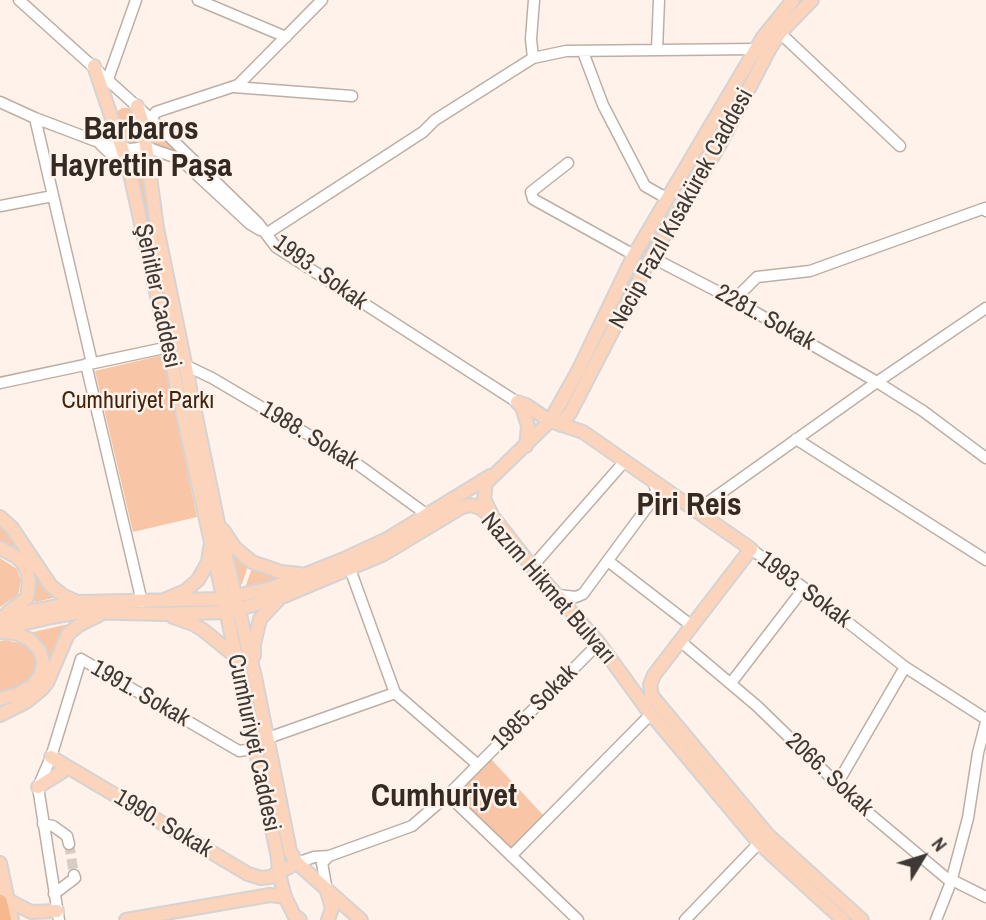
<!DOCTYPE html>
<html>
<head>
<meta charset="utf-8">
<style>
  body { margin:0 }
  #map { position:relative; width:986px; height:920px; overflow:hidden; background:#fef2ea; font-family:"Archivo Narrow",sans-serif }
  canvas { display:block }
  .north { position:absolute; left:888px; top:822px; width:70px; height:70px; -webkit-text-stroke:5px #fef2ea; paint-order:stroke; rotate:52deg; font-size:19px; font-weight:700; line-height:28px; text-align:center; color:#3f3935 }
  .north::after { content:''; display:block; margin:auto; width:24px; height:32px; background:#3f3935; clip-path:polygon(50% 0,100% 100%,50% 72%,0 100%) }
</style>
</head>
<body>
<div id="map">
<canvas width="986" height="920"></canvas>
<div class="north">N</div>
</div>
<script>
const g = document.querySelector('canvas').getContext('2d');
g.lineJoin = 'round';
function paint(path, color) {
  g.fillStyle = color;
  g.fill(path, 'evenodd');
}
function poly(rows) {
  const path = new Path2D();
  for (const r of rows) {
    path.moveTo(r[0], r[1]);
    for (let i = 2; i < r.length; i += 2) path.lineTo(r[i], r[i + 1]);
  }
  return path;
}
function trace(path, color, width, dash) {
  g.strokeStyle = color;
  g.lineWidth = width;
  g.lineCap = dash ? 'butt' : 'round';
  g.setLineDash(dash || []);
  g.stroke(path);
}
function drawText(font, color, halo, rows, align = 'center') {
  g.font = font + ' "Archivo Narrow",sans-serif';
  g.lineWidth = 5;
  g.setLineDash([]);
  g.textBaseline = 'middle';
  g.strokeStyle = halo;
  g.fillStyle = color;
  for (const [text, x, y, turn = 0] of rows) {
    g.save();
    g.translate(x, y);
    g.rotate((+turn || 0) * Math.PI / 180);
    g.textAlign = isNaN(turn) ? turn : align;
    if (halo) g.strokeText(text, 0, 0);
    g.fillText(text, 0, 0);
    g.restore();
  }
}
paint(poly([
  [122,108,129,108,133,111,140,133,139,139,135,142,130,143,123,138,117,118,118,111],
  [146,120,183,156,153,144],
  [128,152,143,152,145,191,210,523,208,524,144,206],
  [163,355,197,517,133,532,95,371],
  [0,522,57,597,36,602,31,599,36,582,32,567,0,543],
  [231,550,249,563,242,584,239,584],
  [0,558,17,569,21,581,18,595,0,607],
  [253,565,293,575,246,590,246,585],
  [73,623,57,644,46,680,40,687,23,700,0,711,0,703,21,697,39,686,44,680,47,669,45,651,40,640,29,633],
  [6,640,27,645,34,653,37,661,34,672,28,681,13,690,0,693,0,641],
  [490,758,544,816,511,849,459,799,458,792]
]), '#f8c6a6');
trace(poly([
  [69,844,74,875]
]), '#d8cdc6', 10, [10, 5]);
const minor = poly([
  [19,0,151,119,258,223,276,247,517,402],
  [198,0,286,37],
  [780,33,900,146],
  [657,50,659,0],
  [583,52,603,105,645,186,668,199],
  [533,58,531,39,534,0],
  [108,79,136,0],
  [234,87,352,96],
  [0,102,35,118,109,146,131,149,146,147,180,159,250,224,260,230],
  [35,118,92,363],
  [151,119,156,112,238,85,322,0],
  [94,140,108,134,111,121],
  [101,145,128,170],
  [568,163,531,192,533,199,634,255],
  [0,206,53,196],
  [266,234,423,132,435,120,533,58,566,51,756,49],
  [651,257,734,300,877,382,923,411,986,458],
  [734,300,757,277,810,271,985,208,986,211],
  [86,364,142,602],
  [187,366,212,378,353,461,426,514],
  [0,383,169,347],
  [796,439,986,560],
  [697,510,877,382,986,308],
  [751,549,804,588,905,667,986,719],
  [608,561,692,626],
  [532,567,624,462],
  [350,569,395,693,478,765],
  [558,595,576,597,583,594,651,502,656,491,654,482],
  [680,641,757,706,859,805,951,882,956,882,986,897],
  [731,683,804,588],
  [268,738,395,693],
  [837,784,905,667],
  [448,795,578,920],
  [43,824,53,826,67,836,69,844],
  [511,856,651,714],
  [297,863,314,857,329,856,412,826,448,795,599,643],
  [327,891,322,863,329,856],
  [54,894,75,878,74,875],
  [59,920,38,787,51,757,81,659,239,751,254,749],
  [685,920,759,843],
  [936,920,951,882,968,818,978,753,986,722]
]);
const major = poly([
  [94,66,129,169,236,656,278,858,279,874,285,897,294,915,300,920],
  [137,106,143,124,157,228,218,523,255,677,290,851,297,863,361,920],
  [561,425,570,413,651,257,719,146,769,50,780,33,812,0],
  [526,446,528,426,522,407,517,402,526,405,550,421,583,432,751,549,654,675,650,685,652,696,768,835,862,920],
  [492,515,484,499,486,483,550,421,578,371,634,255,763,37,793,0],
  [0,517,12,528,51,586,64,596,75,601],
  [223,530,235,548,252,562,281,572,300,574],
  [0,548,15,556,22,562,27,571,29,581,27,598,8,612],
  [166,599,185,591,198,580,208,562,210,548],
  [0,617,79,602,223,599,271,588,344,559,387,539,490,476],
  [173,617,193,624,203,630,234,655],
  [0,629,52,617,80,612,162,614,225,612,239,609,284,596,384,554,462,507,471,505,480,508,494,518,532,567,599,643,646,708,759,843,843,920],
  [254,656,254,644,260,619,279,599],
  [0,699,18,694,32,686,41,675,43,662,40,651,29,639,15,633,0,632],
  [0,715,26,702,42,689,47,683,68,634,79,625,101,614],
  [51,757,248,874,261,878,270,877,297,863],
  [38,787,68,768],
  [0,863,12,920],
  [327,891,332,908,328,920],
  [8,900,31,912,57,911],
  [126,920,270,895,285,897]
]);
const highway = poly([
  [0,902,4,920]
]);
trace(minor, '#bdafa6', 13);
trace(major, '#d5d3d3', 16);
trace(highway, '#d5d3d3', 18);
trace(minor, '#fff', 10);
trace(major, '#fbd4bb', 12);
trace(highway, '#f8b88d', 14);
drawText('24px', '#3f3935', '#fef2ea', [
  ["Necip Fazıl Kısakürek Caddesi",682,209,-61],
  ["1993. Sokak",320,273,36],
  ["Şehitler Caddesi",157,296,78],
  ["2281. Sokak",765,318,29],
  ["1988. Sokak",309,436,31],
  ["Nazım Hikmet Bulvarı",548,589,49],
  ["1993. Sokak",804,590,37],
  ["1991. Sokak",140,694,30],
  ["1985. Sokak",535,708,-45],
  ["Cumhuriyet Caddesi",253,743,78],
  ["2066. Sokak",829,775,43],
  ["1990. Sokak",163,824,31]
]);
drawText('24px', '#42230b', '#fef2ea', [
  ["Cumhuriyet Parkı",138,402]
]);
drawText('bold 32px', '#352a23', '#fef2ea', [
  ["Barbaros",141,130],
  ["Hayrettin Paşa",141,167],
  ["Piri Reis",689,506],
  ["Cumhuriyet",444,797]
]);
</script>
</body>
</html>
